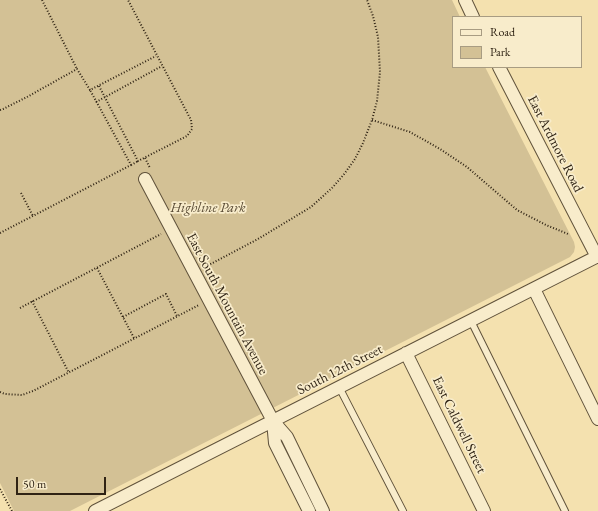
<!DOCTYPE html>
<html>
<head>
<meta charset="utf-8">
<style>
  body { margin:0 }
  #map { position:relative; width:598px; height:511px; overflow:hidden; background:#f4e1af; font-family:"EB Garamond",serif }
  canvas { display:block }
  .legend { position:absolute; left:452px; top:16px; width:130px; height:52px; box-sizing:border-box; background:#f8eccb; border:1px solid #a89c82; margin:0; padding:5px 7px; list-style:none; font-size:12px; color:#2f2314 }
  .legend li { display:flex; align-items:center; gap:8px; height:20px }
  .legend b { width:20px; border:1px solid #a89c82 }
  .scale { position:absolute; left:16px; top:477px; width:90px; height:18px; box-sizing:border-box; border:2px solid #2f2314; border-top:0; padding-left:5px; font-size:12px; line-height:14px; white-space:nowrap; color:#2f2314; -webkit-text-stroke:3px #f8eccb; paint-order:stroke }
</style>
</head>
<body>
<div id="map">
<canvas width="598" height="511"></canvas>
<ul class="legend">
<li><b style="height:5px;background:#f8eccb"></b>Road</li>
<li><b style="height:11px;background:#d3c195"></b>Park</li>
</ul>
<div class="scale">50 m</div>
</div>
<script>
const g = document.querySelector('canvas').getContext('2d');
g.lineJoin = 'round';
function paint(path, color) {
  g.fillStyle = color;
  g.fill(path, 'evenodd');
}
function poly(rows) {
  const path = new Path2D();
  for (const r of rows) {
    path.moveTo(r[0], r[1]);
    for (let i = 2; i < r.length; i += 2) path.lineTo(r[i], r[i + 1]);
  }
  return path;
}
function trace(path, color, width, dash) {
  g.strokeStyle = color;
  g.lineWidth = width;
  g.lineCap = dash ? 'butt' : 'round';
  g.setLineDash(dash || []);
  g.stroke(path);
}
function drawText(font, color, halo, rows, align = 'center') {
  g.font = font + ' "EB Garamond",serif';
  g.lineWidth = 3.5;
  g.setLineDash([]);
  g.textBaseline = 'middle';
  g.strokeStyle = halo;
  g.fillStyle = color;
  for (const [text, x, y, turn = 0] of rows) {
    g.save();
    g.translate(x, y);
    g.rotate((+turn || 0) * Math.PI / 180);
    g.textAlign = isNaN(turn) ? turn : align;
    if (halo) g.strokeText(text, 0, 0);
    g.fillText(text, 0, 0);
    g.restore();
  }
}
paint(poly([
  [0,0,452,0,460,17,453,17,453,67,485,67,574,242,575,247,574,252,570,257,70,511,14,511,0,483]
]), '#d3c195');
const service = poly([
  [471,321,565,511],
  [339,387,403,511]
]);
const minor = poly([
  [465,0,473,17],
  [499,67,597,257],
  [145,179,273,421,287,437,323,511],
  [534,289,598,419],
  [406,353,484,511],
  [273,421,275,443,309,511],
  [95,511,598,256]
]);
trace(service, '#60523b', 8);
trace(minor, '#60523b', 14);
trace(poly([
  [42,0,77,69],
  [99,86,138,161,187,136,192,129,191,120,128,0],
  [96,102,162,66],
  [0,110,3,109,27,97,77,69,90,90,156,56],
  [372,120,410,132,440,149,467,167,517,210,546,225,568,234],
  [145,158,150,168],
  [131,165,138,161],
  [21,193,33,216],
  [0,233,131,165,90,90],
  [205,267,258,239,311,207,333,187,345,173,355,159,363,143,372,120,377,101,380,72,378,37,373,16,367,0],
  [97,268,134,338],
  [32,301,69,373],
  [20,308,161,234],
  [123,317,166,294,177,316],
  [0,392,5,394,22,395,33,391,199,305],
  [0,489,12,511]
]), '#2f2314', 2, [1, 2]);
trace(service, '#f8eccb', 6);
trace(minor, '#f8eccb', 12);
drawText('14px', '#2f2314', '#f8eccb', [
  ["East Ardmore Road",555,144,63],
  ["East South Mountain Avenue",227,304,62],
  ["South 12th Street",340,370,-27],
  ["East Caldwell Street",459,425,64]
]);
drawText('italic 14px', '#584a34', '#f8eccb', [
  ["Highline Park",208,208]
]);
</script>
</body>
</html>
